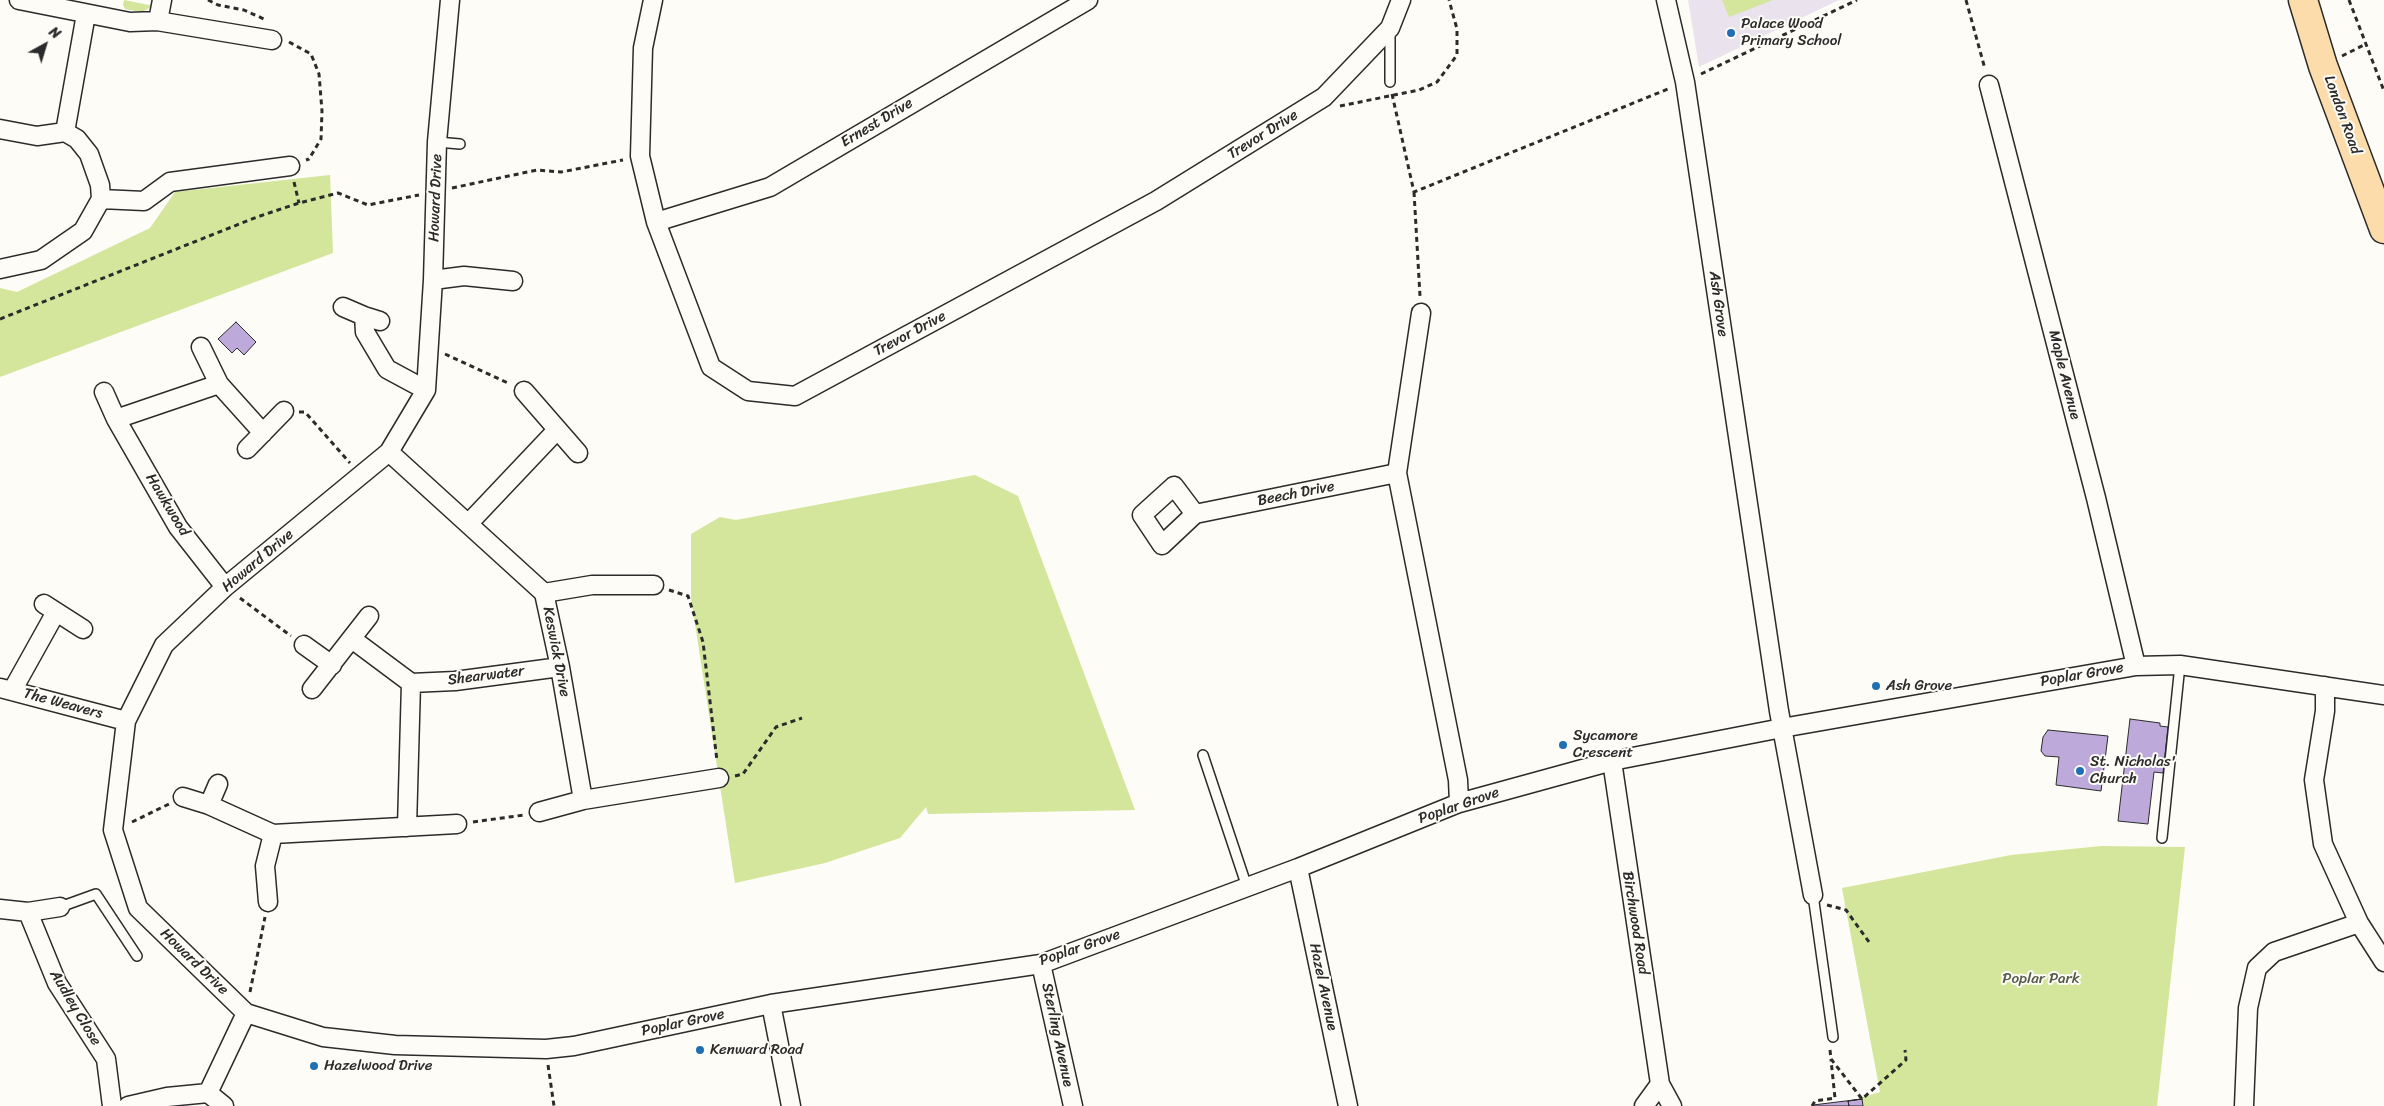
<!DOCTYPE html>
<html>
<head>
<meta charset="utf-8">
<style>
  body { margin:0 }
  #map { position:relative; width:2384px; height:1106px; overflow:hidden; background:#fdfcf7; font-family:Sriracha,sans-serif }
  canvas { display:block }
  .north { position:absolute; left:20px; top:20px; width:50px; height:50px; -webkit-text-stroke:4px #fdfcf7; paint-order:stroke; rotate:39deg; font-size:14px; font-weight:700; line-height:20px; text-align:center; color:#2b2b2b }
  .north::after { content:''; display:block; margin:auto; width:18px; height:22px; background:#2b2b2b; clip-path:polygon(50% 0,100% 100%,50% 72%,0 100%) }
</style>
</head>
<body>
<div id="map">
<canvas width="2384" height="1106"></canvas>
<div class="north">N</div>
</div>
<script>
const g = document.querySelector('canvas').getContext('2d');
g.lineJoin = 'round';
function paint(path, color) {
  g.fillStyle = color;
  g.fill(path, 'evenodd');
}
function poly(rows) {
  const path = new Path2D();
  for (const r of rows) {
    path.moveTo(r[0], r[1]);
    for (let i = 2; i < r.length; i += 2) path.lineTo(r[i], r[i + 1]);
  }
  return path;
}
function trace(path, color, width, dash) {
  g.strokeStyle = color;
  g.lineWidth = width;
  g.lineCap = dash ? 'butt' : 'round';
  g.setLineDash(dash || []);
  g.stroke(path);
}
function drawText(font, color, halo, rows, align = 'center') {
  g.font = font + ' Sriracha,sans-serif';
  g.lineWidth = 4;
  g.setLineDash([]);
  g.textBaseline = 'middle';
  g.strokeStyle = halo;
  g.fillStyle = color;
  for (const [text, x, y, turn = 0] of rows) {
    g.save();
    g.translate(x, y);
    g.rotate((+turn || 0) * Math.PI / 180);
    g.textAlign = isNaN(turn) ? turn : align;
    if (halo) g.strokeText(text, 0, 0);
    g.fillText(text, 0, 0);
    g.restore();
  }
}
paint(poly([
  [1688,0,1839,0,1699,67]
]), '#eae3ee');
paint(poly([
  [124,0,154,6,141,12,125,9,123,5],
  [1722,0,1773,0,1729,17],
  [330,175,333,253,0,377,0,288,17,292,150,228,175,192],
  [975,475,1018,496,1135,810,928,814,926,807,900,838,825,863,735,883,691,598,691,534,720,517,736,520],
  [2101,846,2185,847,2157,1106,1834,1106,1880,1092,1842,888,2011,855]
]), '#d3e69b');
const building = poly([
  [236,322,256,342,244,355,237,348,232,353,218,339,236,322],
  [2130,719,2160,723,2160,726,2168,727,2163,773,2154,772,2148,824,2118,821,2130,719],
  [2048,730,2108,736,2101,791,2056,785,2059,757,2045,756,2041,751,2043,737,2048,730],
  [1862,1099,1848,1101,1849,1106,1813,1106,1813,1105,1862,1099],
  [1862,1099,1863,1106,1849,1106,1848,1101,1862,1099]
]);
paint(building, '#beaada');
trace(building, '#2b2b2b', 1);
const lane = poly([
  [1390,82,1390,30],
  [437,142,460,144],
  [1203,755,1247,887],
  [2162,838,2180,665],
  [1813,895,1833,1037],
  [60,907,96,894,137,956]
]);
const street = poly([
  [19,0,130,22,158,21,162,0],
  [450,0,437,142,433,280,426,390,389,452,225,587,164,645,126,721,113,830,138,908,246,1013,323,1037,395,1045,546,1049,574,1046,771,1004,1041,964,1298,868,1459,803,1612,761,1782,728,2136,666,2180,665,2384,695],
  [653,0,643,48,640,156,656,222,711,367,748,391,795,396,1156,201,1324,97,1390,28,1401,0],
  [1666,0,1685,82,1779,711,1813,895],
  [157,21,272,40],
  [1989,85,2096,498,2136,666],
  [0,129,37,136,65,132,77,139,89,154,100,185,101,199,83,231,41,260,0,269],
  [65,132,86,14],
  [101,199,144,201,170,182,290,166],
  [656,222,770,187,1088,0],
  [433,280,464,276,513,281],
  [343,307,364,316,380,321],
  [1421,313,1397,473,1458,780,1459,803],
  [364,316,365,332,387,369,426,390],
  [201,347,219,384,263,433],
  [524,391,578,453],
  [104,392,116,419,178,527,225,587],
  [116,419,219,384],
  [247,449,284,411],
  [389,452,544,593,560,667,583,800],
  [1195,514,1174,486,1142,515,1162,545,1195,514,1397,473],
  [468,524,557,430],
  [544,593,592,585,654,585],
  [44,604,83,629],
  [352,639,411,683,455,681,560,667],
  [304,645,332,665],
  [2325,686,2325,711,2314,780,2323,844,2359,923,2384,962],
  [0,688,126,721],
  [312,689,369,616],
  [12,691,56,612],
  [1612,761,1660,1084,1672,1106],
  [183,797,209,805,273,834,457,824],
  [209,805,218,784],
  [539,812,583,800,719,778],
  [407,827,411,683],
  [1298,868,1348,1106],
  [268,902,265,866,273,834],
  [0,909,28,912,60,907],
  [28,912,57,983,106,1059,112,1106],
  [1041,964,1073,1106],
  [771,1004,791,1106],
  [208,1093,224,1106],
  [128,1106,167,1097,208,1093,246,1013],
  [1644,1106,1660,1084],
  [2244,1106,2248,1008,2257,968,2274,952,2359,923]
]);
const primary = poly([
  [2303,0,2323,66,2384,229]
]);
trace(lane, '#2b2b2b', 12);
trace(street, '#2b2b2b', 21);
trace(primary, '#2b2b2b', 31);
trace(poly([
  [208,0,218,5,244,10,264,19],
  [1966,0,1985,69],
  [2349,0,2384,91],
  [289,42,311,54,319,74,322,111,321,139,309,159,306,160],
  [2342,56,2366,44],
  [1701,74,1857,0],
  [1392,94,1414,192,1668,89],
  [1340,106,1419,90,1437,82,1457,55,1457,29,1449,0],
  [294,182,299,203],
  [452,188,537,170,561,172,623,160],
  [1414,192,1420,296],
  [0,319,257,217,299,203,338,193,368,205,419,195],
  [445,354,510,384],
  [299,412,305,412,350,463],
  [669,590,688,596,703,642,717,761],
  [240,598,291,636],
  [735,776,743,774,776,727,802,718],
  [132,822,169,804],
  [473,822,524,815],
  [1827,905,1846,910,1869,942],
  [250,992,265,917],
  [1830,1050,1831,1059,1862,1099,1906,1060,1905,1050],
  [548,1065,554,1106],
  [1812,1106,1815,1101,1835,1098,1831,1060]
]), '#2b2b2b', 3, [5, 4]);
trace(lane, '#fdfcf7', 9);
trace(street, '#fdfcf7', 18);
trace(primary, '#fddcac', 28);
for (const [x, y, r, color] of [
  [1731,33,5,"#1f6fb2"],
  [1876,686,5,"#1f6fb2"],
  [1563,745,5,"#1f6fb2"],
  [2080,771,5,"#1f6fb2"],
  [700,1050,5,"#1f6fb2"],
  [314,1066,5,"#1f6fb2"]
]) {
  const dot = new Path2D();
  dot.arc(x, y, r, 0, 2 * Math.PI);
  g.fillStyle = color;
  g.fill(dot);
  trace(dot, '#fdfcf7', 2);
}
drawText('15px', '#2b2b2b', '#fdfcf7', [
  ["Palace Wood",1741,24],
  ["Primary School",1741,41],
  ["Ash Grove",1886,686],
  ["Sycamore",1573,736],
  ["Crescent",1573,753],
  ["St. Nicholas'",2090,762],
  ["Church",2090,779],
  ["Kenward Road",710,1050],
  ["Hazelwood Drive",324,1066]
], 'left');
drawText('15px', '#2b2b2b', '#fdfcf7', [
  ["London Road",2342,115,70],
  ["Ernest Drive",877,123,-31],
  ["Trevor Drive",1263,135,-32],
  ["Howard Drive",436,198,-88],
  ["Ash Grove",1718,304,82],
  ["Trevor Drive",910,334,-28],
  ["Maple Avenue",2064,375,76],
  ["Beech Drive",1296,494,-11],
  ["Hawkwood",167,505,59],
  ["Howard Drive",258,561,-40],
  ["Keswick Drive",556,652,79],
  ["Poplar Grove",2082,675,-10],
  ["Shearwater",486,676,-7],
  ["The Weavers",63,704,15],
  ["Poplar Grove",1459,806,-19],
  ["Birchwood Road",1635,923,81],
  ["Poplar Grove",1080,948,-19],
  ["Howard Drive",194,962,44],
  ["Hazel Avenue",1323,987,78],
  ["Audley Close",75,1008,59],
  ["Poplar Grove",683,1023,-12],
  ["Sterling Avenue",1057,1035,78]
]);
drawText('15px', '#555a47', '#fdfcf7', [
  ["Poplar Park",2041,979]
]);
</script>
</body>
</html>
